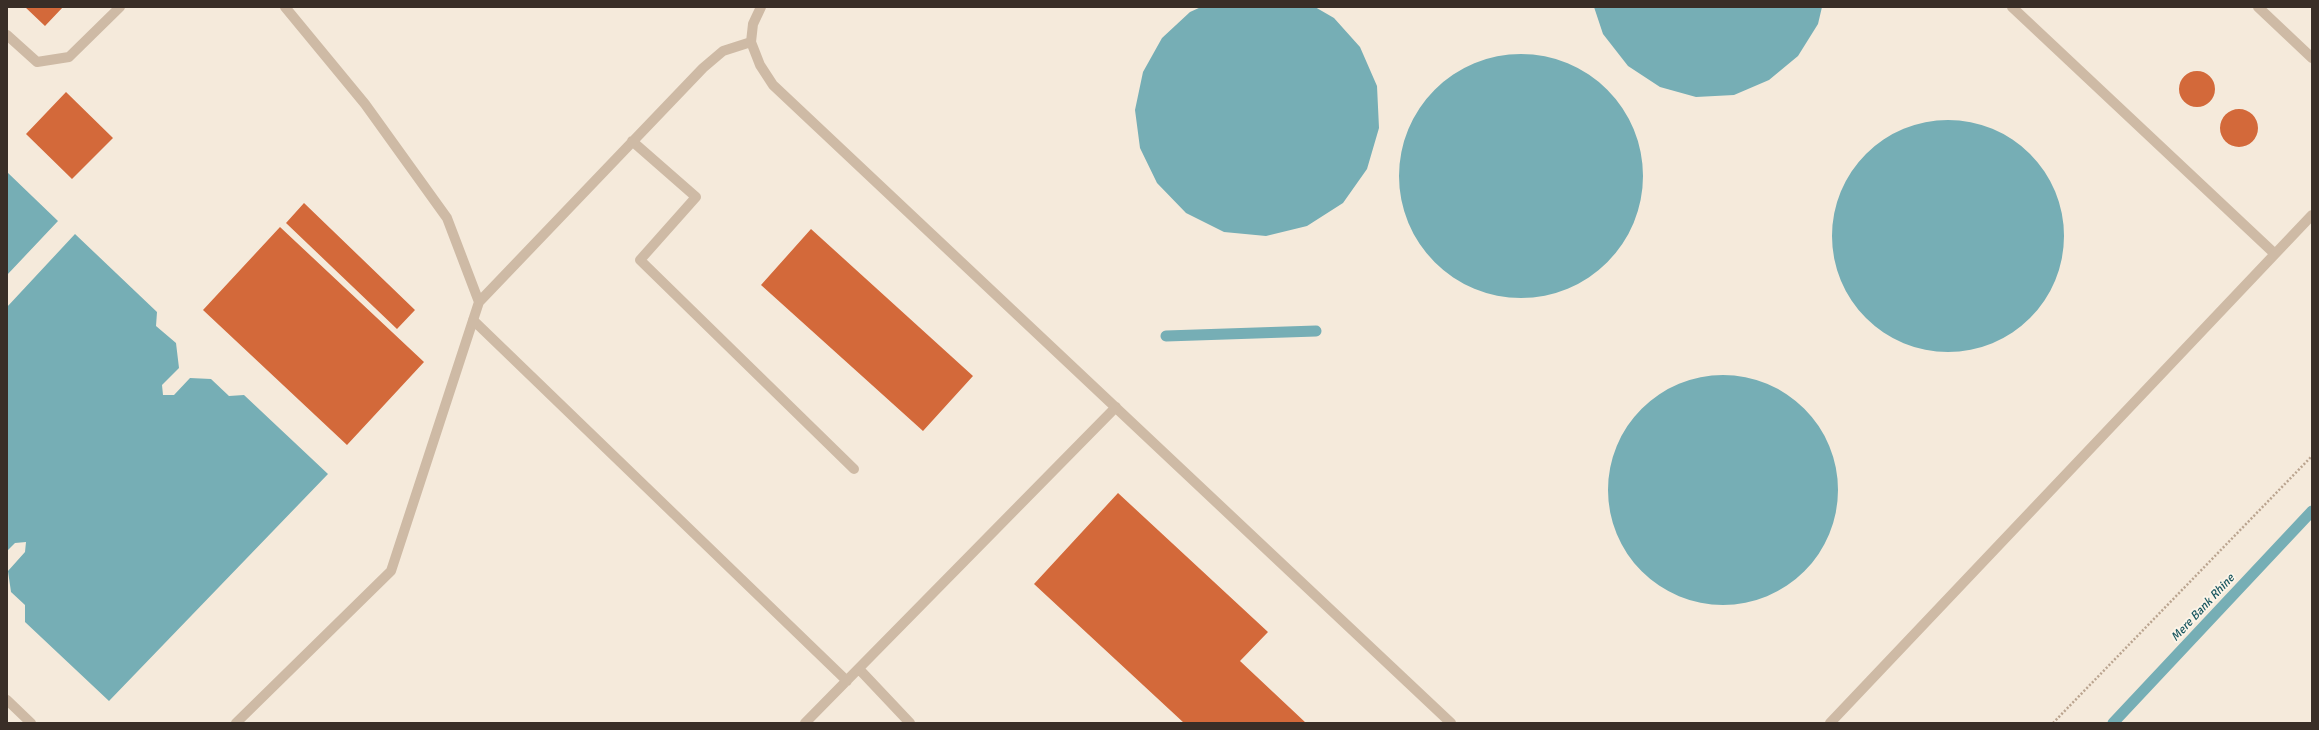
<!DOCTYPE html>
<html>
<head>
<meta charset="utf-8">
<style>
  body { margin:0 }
  #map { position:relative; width:2319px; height:730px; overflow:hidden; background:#f5eadb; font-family:Signika,sans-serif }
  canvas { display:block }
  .frame { position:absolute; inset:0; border:8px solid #392e27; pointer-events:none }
</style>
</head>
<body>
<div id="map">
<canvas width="2319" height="730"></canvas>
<div class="frame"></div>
</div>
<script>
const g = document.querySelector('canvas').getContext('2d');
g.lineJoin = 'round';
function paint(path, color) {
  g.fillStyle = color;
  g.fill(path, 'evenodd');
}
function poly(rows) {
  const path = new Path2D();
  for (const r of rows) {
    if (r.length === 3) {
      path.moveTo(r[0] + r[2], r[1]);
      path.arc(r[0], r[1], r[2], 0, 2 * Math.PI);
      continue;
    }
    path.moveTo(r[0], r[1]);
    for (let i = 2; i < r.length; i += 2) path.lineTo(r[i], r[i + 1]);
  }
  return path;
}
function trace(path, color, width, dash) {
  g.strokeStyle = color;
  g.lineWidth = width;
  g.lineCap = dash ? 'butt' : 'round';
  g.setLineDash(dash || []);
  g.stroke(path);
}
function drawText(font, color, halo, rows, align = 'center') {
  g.font = font + ' Signika,sans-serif';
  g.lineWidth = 4;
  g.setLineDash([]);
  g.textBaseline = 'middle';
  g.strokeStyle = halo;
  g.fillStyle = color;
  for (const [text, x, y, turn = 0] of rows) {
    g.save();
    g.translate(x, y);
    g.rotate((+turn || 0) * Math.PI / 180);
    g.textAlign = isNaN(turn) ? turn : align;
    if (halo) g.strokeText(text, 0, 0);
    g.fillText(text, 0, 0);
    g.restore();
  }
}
paint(poly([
  [1201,7,1315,7,1334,18,1360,47,1377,86,1379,128,1367,169,1343,203,1307,226,1266,236,1224,232,1186,213,1157,183,1140,148,1135,110,1143,72,1162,38,1190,12],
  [1594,7,1822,7,1818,24,1798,56,1769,80,1734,95,1696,97,1660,87,1628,66,1603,34],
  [1521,176,122],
  [1948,236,116],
  [7,172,58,221,7,275],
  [75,234,157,312,156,326,176,343,179,368,162,385,163,395,174,395,190,378,211,379,229,396,244,395,328,474,109,701,25,622,25,605,11,592,8,571,25,552,26,542,15,543,7,551,7,307],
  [1723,490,115]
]), '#76aeb5');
trace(poly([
  [1166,336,1316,331],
  [2113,723,2312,511]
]), '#76aeb5', 11);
paint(poly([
  [25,7,63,7,45,26],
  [2197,89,18],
  [66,92,113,138,72,179,26,134],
  [2239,128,19],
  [304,203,415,310,397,329,286,223],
  [280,227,424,362,347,445,203,310],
  [811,229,973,376,923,431,761,285],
  [1118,493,1268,632,1240,661,1306,723,1184,723,1034,584]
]), '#d3693a');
trace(poly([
  [2053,723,2312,456]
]), '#baa48f', 2.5, [2, 2]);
trace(poly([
  [285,7,365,104,447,218,479,302],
  [761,7,753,24,751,42,760,65,773,85,1451,723],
  [2012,7,2275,254],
  [2258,7,2312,58],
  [7,35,37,62,69,57,120,7],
  [632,141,696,197,640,260,854,469],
  [473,320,847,681],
  [859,669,910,723],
  [7,700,31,723],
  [236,723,391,571,479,302,703,68,723,51,751,42],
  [805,723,1116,407],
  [1830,723,2312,215]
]), '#cebaa5', 10);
drawText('italic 12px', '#18565f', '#fbf4e8', [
  ["Mere Bank Rhine",2203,608,-47]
]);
</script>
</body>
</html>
